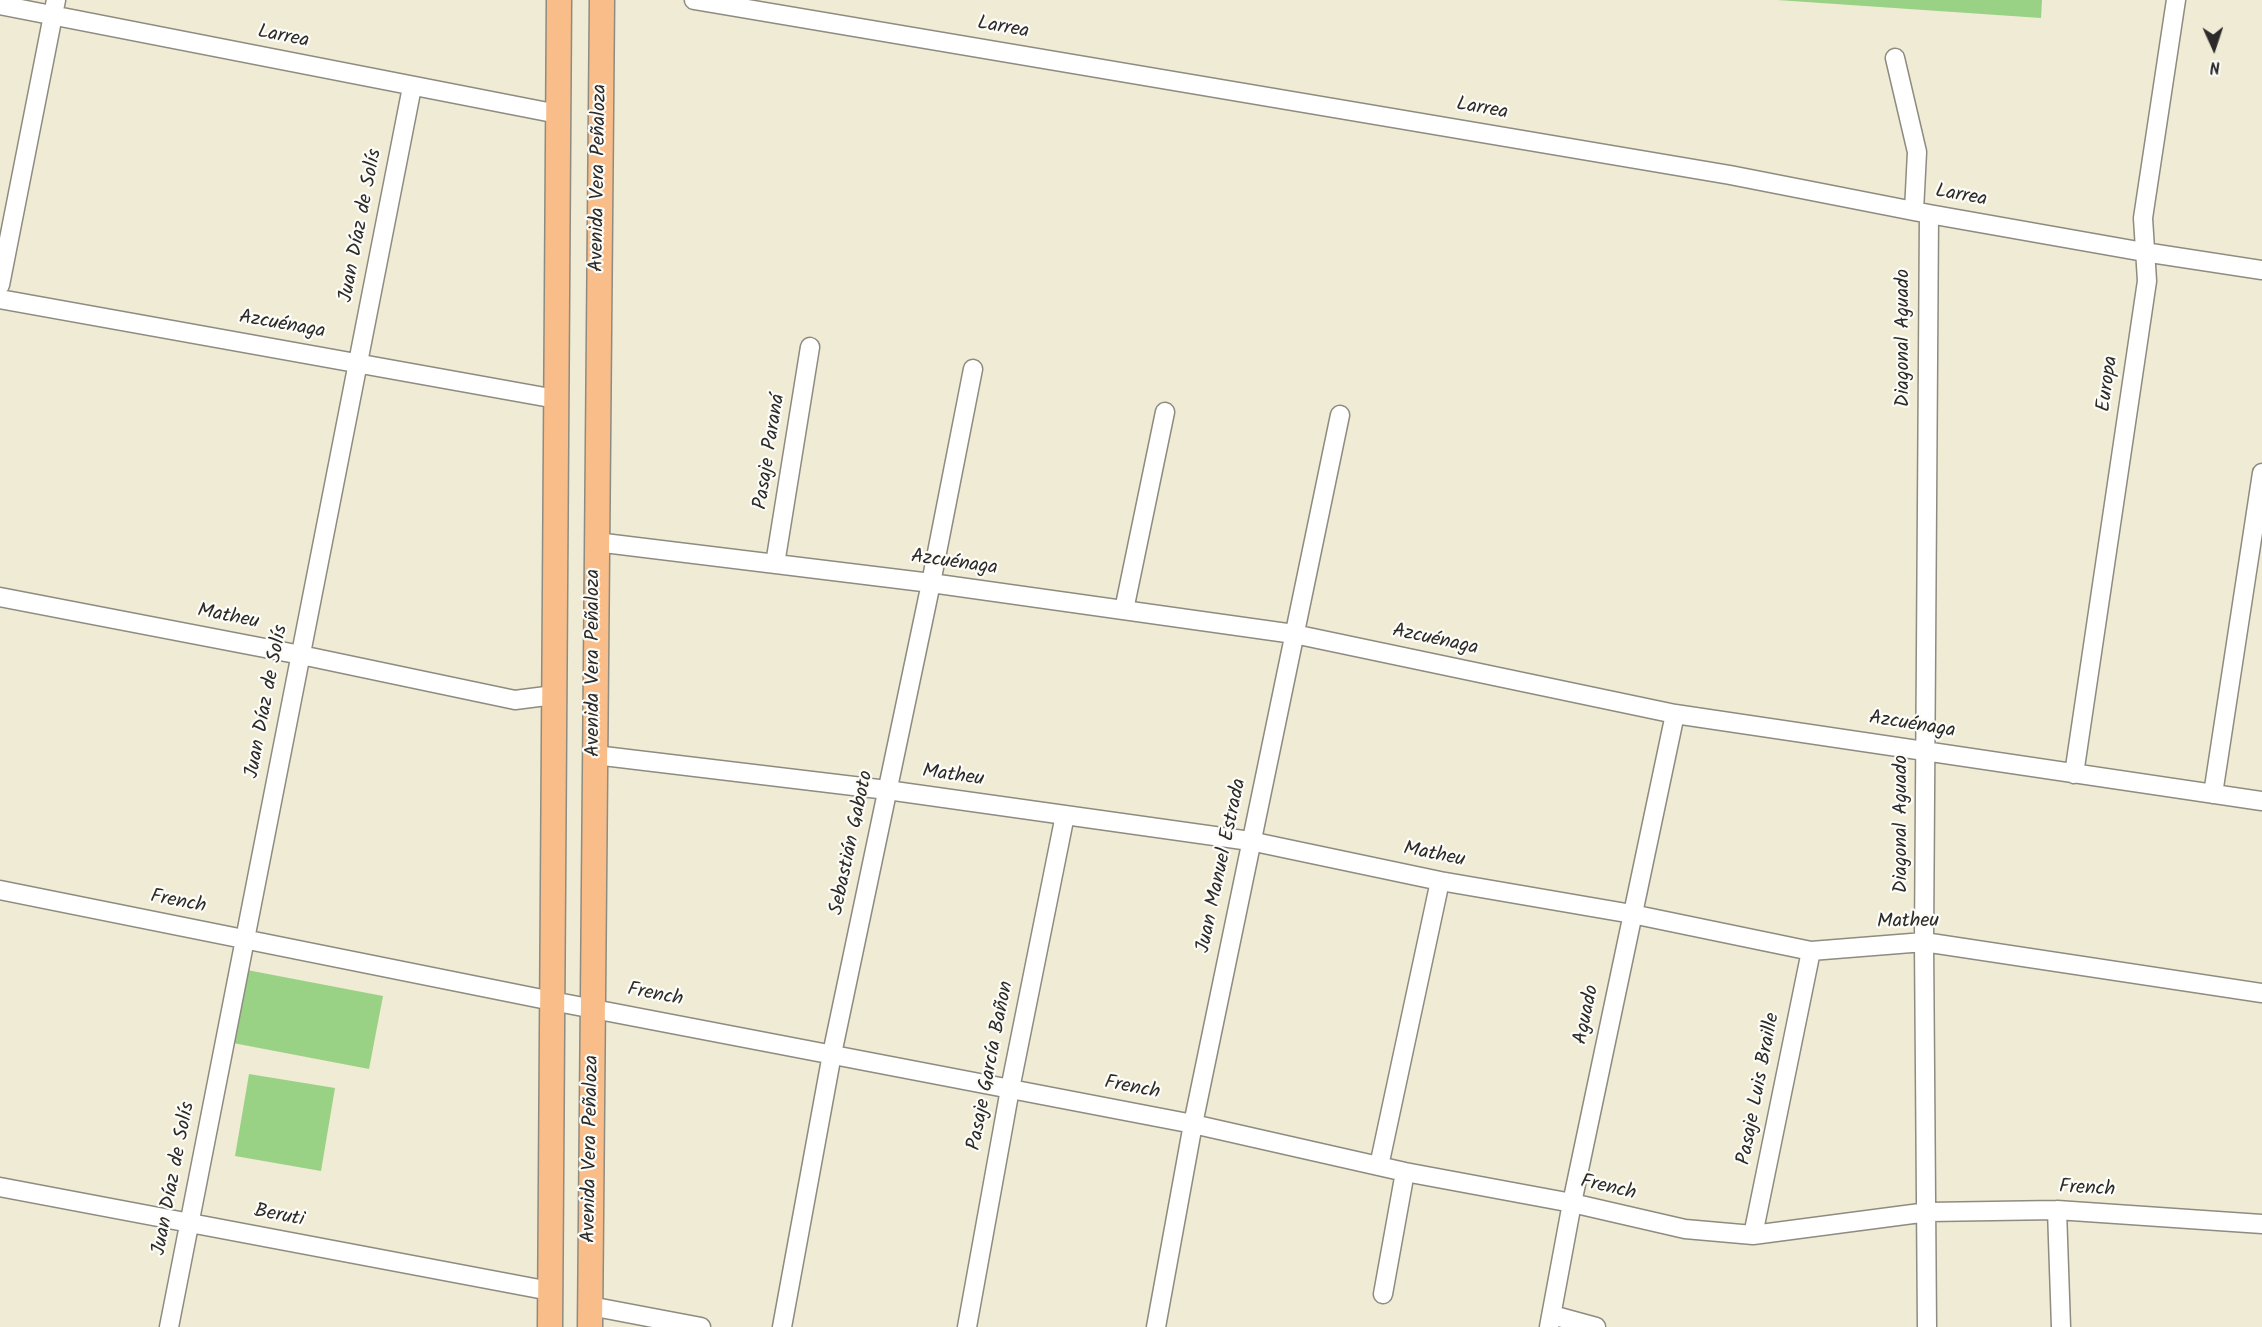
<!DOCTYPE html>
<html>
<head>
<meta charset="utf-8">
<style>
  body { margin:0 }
  #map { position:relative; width:2262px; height:1327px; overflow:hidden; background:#f0ebd4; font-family:Kalam,sans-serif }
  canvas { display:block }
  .north { position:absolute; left:2184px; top:18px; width:60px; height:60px; -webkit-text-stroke:4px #fdfcf7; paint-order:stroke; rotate:177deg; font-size:16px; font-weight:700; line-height:24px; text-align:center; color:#2b2b2b }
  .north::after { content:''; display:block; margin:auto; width:21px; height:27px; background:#2b2b2b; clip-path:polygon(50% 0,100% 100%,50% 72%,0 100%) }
</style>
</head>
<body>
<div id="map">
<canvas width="2262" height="1327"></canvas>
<div class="north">N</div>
</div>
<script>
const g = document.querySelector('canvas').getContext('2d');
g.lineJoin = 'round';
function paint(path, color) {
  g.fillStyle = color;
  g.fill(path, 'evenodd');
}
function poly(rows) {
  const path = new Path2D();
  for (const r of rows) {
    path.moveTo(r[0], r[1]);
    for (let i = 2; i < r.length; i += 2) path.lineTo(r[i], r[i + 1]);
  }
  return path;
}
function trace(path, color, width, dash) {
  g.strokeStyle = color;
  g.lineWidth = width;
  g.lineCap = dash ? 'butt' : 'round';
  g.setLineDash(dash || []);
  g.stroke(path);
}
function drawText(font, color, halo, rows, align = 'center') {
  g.font = font + ' Kalam,sans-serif';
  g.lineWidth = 4.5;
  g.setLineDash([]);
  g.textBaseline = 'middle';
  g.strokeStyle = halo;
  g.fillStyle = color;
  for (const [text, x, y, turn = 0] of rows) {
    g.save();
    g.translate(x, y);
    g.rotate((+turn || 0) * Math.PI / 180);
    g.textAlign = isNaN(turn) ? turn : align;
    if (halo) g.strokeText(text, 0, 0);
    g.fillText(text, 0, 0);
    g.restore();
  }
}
paint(poly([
  [1777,0,2042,0,2041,18],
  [247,970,383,996,369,1069,233,1043],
  [249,1074,335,1088,321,1171,235,1156]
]), '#9ad285');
const minor = poly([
  [694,0,1730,175,1929,214,2144,252,2262,270],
  [0,5,558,114],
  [1895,58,1917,152,1914,211],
  [0,285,56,0],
  [0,299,556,399],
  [596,542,931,583,1294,634,1675,714,2262,801],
  [775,564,810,347],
  [0,597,301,655,515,700,554,695],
  [1124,610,1165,412],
  [595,755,887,790,1250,841,1440,881,1632,914,1811,951,1924,942,2262,993],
  [2074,774,2147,281,2143,218,2176,0],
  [2213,794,2262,473],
  [0,890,552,1001,1193,1124,1405,1172,1572,1203,1685,1229,1753,1235,1928,1212,2057,1210,2262,1224],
  [1379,1166,1440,881],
  [0,1187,550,1291],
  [2057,1210,2061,1327],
  [1753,1235,1811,951],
  [1383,1294,1405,1172],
  [590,1306,701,1327],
  [1552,1315,1596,1327],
  [169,1327,412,87],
  [782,1327,832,1054,931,583,973,369],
  [967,1327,1010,1089,1065,815],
  [1156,1327,1193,1124,1340,415],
  [1549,1327,1572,1203,1675,714],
  [1927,1327,1924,942,1929,214]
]);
const major = poly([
  [550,1327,559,0],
  [590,1327,602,0]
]);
trace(minor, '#8e8b80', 21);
trace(major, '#8e8b80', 27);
trace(minor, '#fff', 18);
trace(major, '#f8bd89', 24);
drawText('20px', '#2b2b2b', '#fdfcf7', [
  ["Larrea",1003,29,10],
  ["Larrea",283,38,11],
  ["Larrea",1482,110,10],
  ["Avenida Vera Peñaloza",600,178,-89],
  ["Larrea",1961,197,10],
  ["Juan Díaz de Solís",362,226,-79],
  ["Azcuénaga",282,326,10],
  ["Diagonal Aguado",1905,338,-90],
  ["Europa",2109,384,-82],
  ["Pasaje Paraná",771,452,-81],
  ["Azcuénaga",954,564,8],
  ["Matheu",228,618,11],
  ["Azcuénaga",1435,641,12],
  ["Avenida Vera Peñaloza",595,663,-90],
  ["Juan Díaz de Solís",268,702,-79],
  ["Azcuénaga",1912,726,9],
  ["Matheu",953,777,8],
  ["Diagonal Aguado",1903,824,-90],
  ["Sebastián Gaboto",853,843,-78],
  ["Matheu",1434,856,11],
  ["Juan Manuel Estrada",1223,866,-78],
  ["French",178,903,11],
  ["Matheu",1908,923,-1],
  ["French",655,996,11],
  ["Aguado",1588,1015,-78],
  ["Pasaje García Bañon",992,1066,-79],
  ["French",1132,1089,11],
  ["Pasaje Luis Braille",1760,1089,-79],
  ["Avenida Vera Peñaloza",592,1149,-89],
  ["Juan Díaz de Solís",175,1179,-79],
  ["French",1608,1189,13],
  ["French",2087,1190,3],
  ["Beruti",279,1217,11]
]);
</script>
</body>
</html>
